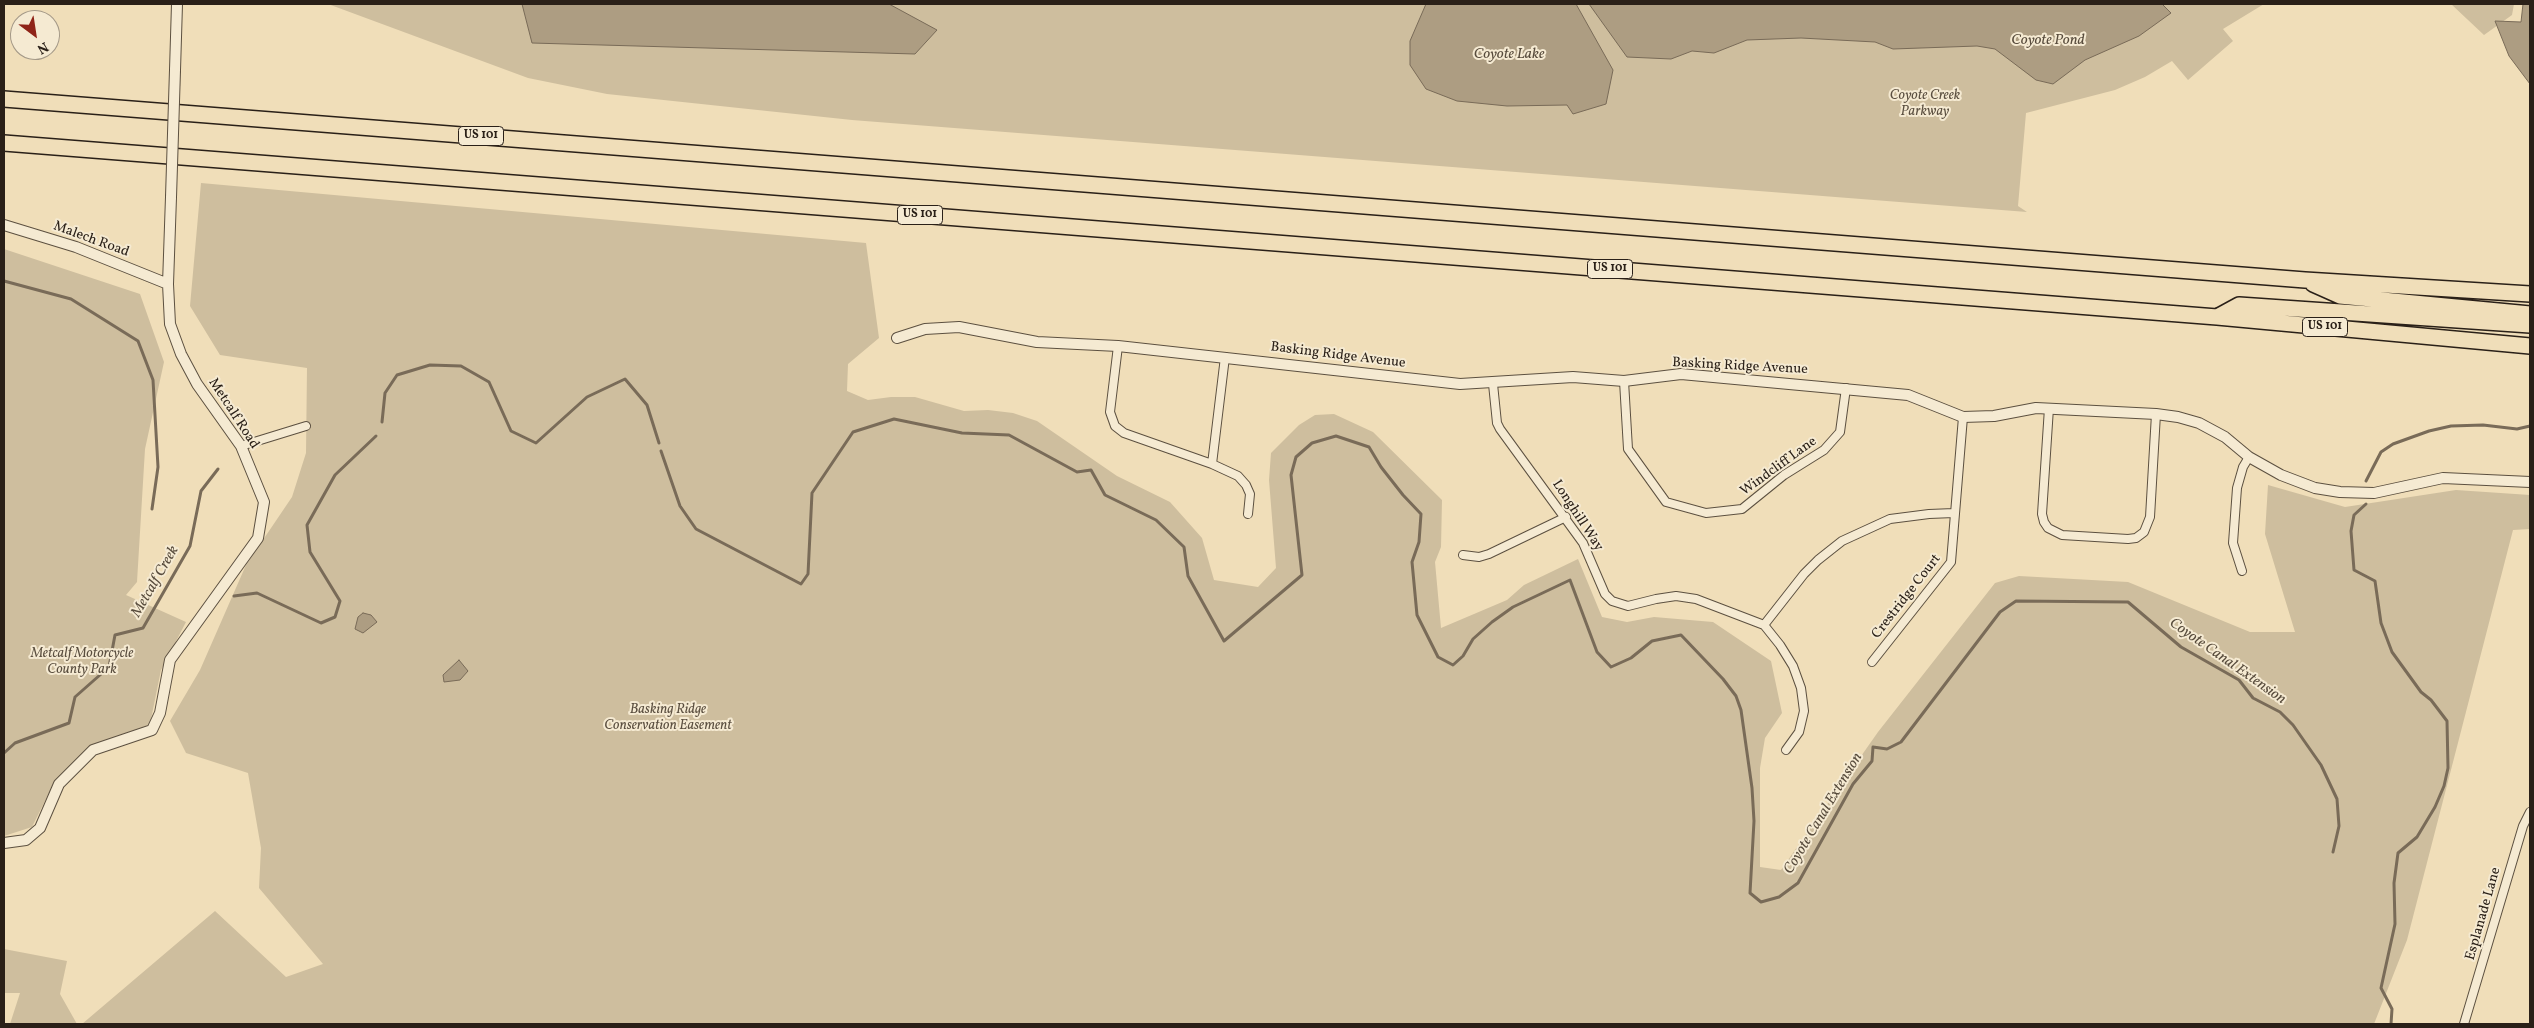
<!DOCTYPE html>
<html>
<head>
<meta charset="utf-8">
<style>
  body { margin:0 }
  #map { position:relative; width:2534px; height:1028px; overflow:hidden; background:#f0deb9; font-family:Vollkorn,serif }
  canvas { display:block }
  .frame { position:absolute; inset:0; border:5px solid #2a2018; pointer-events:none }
  .north { position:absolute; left:10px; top:10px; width:50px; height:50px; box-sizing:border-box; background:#f5ead2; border:1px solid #a49988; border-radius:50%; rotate:149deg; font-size:14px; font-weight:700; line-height:20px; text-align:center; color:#2a2018 }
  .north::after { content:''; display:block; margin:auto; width:18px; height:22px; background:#8f2418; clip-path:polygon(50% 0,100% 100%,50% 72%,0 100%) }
</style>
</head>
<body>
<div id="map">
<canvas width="2534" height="1028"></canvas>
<div class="frame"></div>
<div class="north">N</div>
</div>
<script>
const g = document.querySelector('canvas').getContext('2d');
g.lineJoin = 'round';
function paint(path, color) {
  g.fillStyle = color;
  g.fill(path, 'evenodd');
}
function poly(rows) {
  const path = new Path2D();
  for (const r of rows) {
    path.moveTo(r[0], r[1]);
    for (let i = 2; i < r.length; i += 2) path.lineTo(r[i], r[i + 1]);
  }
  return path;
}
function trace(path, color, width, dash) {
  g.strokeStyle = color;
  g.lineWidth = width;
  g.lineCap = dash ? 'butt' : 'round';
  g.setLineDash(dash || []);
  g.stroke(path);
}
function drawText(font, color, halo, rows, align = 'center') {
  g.font = font + ' Vollkorn,serif';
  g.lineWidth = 4;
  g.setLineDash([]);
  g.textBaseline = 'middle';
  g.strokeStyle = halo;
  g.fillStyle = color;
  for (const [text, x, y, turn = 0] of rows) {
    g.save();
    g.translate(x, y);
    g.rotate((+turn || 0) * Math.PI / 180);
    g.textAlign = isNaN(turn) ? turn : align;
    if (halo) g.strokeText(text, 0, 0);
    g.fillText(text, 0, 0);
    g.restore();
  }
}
paint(poly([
  [328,4,2264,4,2223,29,2233,41,2188,80,2172,61,2145,77,2115,90,2026,113,2018,206,2027,212,852,120,607,94,528,78],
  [2451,4,2514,4,2512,15,2484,35],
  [201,183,866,243,879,338,848,364,847,391,868,400,891,397,915,397,964,411,988,410,1013,413,1037,421,1117,476,1170,502,1202,538,1214,580,1258,587,1276,568,1269,480,1271,453,1299,425,1315,415,1334,414,1373,432,1442,500,1441,547,1435,562,1441,628,1507,600,1524,585,1578,559,1602,617,1627,622,1654,617,1713,622,1771,661,1782,713,1765,738,1760,768,1760,867,1781,870,1878,732,1995,583,2019,576,2128,582,2250,632,2295,632,2265,534,2268,485,2345,507,2456,490,2530,495,2530,529,2513,530,2407,940,2374,1024,82,1024,215,911,286,977,323,964,259,888,261,848,248,773,186,753,170,721,200,670,246,565,292,497,306,453,307,368,220,355,190,306],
  [4,249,140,294,164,362,145,449,137,582,126,595,186,622,161,670,150,724,89,749,54,783,32,827,4,836],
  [4,949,67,961,60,994,77,1024,10,1024,20,993,4,993]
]), '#cebe9e');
const water = poly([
  [522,4,889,4,937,30,915,54,532,43,522,4],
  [1426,4,1576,4,1613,70,1606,104,1573,114,1567,105,1507,106,1457,101,1426,89,1410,65,1410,41,1426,4],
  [1589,4,2162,4,2171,13,2139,36,2085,60,2053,84,2036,80,1995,49,1977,46,1893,49,1875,42,1801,38,1747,40,1714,53,1692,51,1671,59,1627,57,1589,4],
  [2523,4,2530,4,2530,84,2509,56,2495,21,2521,22,2523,4],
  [363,613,371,615,377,622,363,633,355,629,358,617,363,613],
  [459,660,468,671,460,680,444,682,443,675,459,660]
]);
paint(water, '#ad9d82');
trace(water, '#796b58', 1);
trace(poly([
  [4,281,71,299,138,341,153,380,158,467,152,509],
  [382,422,385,393,397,375,430,365,461,366,489,382,511,431,536,443,587,397,625,379,647,405,659,443],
  [661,451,680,506,696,529,801,584,808,574,812,493,853,432,894,419,962,433,1009,435,1077,472,1091,470,1105,495,1156,520,1184,547,1188,576,1224,641,1302,575,1291,475,1296,457,1312,443,1336,436,1369,447,1381,467,1403,495,1421,514,1419,542,1412,562,1417,615,1438,657,1453,665,1463,656,1473,639,1492,622,1513,607,1570,580,1597,652,1611,667,1631,658,1652,641,1681,635,1723,679,1736,696,1741,710,1752,788,1754,821,1750,893,1761,902,1779,897,1798,883,1853,784,1872,761,1873,747,1887,749,1901,742,2000,612,2016,601,2128,602,2181,647,2239,680,2253,698,2280,712,2293,725,2321,765,2337,799,2339,826,2333,852],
  [2366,481,2381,452,2393,444,2429,431,2451,426,2483,425,2517,429,2530,426],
  [2366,504,2354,515,2351,531,2354,570,2375,581,2381,623,2392,652,2421,692,2431,700,2447,721,2448,768,2444,786,2435,807,2417,837,2398,853,2394,883,2395,924,2381,988,2392,1009,2391,1024],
  [234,596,257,593,321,623,335,617,340,601,310,552,307,525,335,475,376,436],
  [4,753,15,743,69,723,75,697,109,667,115,635,143,628,190,546,201,491,218,469]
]), '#796b58', 3);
const minor = poly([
  [1118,346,1110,412,1115,426,1124,433,1212,464,1225,357],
  [1624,381,1628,449,1666,502,1706,513,1742,509,1784,475,1824,450,1840,432,1846,388],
  [1493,384,1497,423,1500,429,1583,543,1605,594,1612,601,1628,606,1656,599,1676,596,1696,599,1764,625,1780,645,1793,666,1801,688,1804,711,1799,732,1786,750],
  [2049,408,2042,514,2044,522,2048,528,2062,535,2128,539,2136,538,2144,532,2150,517,2156,414],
  [241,446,306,426],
  [1212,464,1238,476,1246,485,1250,494,1248,514],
  [1463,555,1479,557,1489,554,1566,517],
  [2242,571,2233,543,2237,488,2243,467,2249,457],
  [1764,625,1804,574,1818,560,1842,541,1890,519,1929,514,1954,513],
  [1872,662,1951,562,1963,417],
  [2464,1024,2523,826,2530,812]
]);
const tertiary = poly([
  [175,70,177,4],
  [4,225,76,247,168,284],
  [897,338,925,329,959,327,1037,342,1118,346,1460,384,1573,377,1624,381,1681,374,1908,395,1963,417,1994,416,2036,408,2156,414,2178,417,2199,423,2225,437,2249,457,2281,475,2315,488,2340,492,2374,493,2443,478,2530,482],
  [4,843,26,840,40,828,59,784,93,750,152,730,160,713,170,660,258,538,264,502,241,446,197,384,181,354,170,324,168,284,171,197]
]);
const motorway = poly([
  [4,99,2305,280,2530,294],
  [4,143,2217,317,2530,346],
  [2313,284,2340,296,2530,314],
  [2217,317,2239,305,2530,325]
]);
trace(minor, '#5c5040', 10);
trace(tertiary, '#5c5040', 12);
trace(motorway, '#2a2018', 18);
trace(minor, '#f5ead2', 8);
trace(tertiary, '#f5ead2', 10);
trace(motorway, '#f0deb9', 15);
const tertiaryBridge = poly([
  [171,197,175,70]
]);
trace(tertiaryBridge, '#5c5040', 12, []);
trace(tertiaryBridge, '#f5ead2', 10);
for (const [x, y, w] of [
  [481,136,45],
  [920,215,45],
  [1610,269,45],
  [2325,327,45]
]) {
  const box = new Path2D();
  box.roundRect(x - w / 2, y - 9.5, w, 19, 4);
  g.fillStyle = '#f5ead2';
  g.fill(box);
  trace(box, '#2a2018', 1);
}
drawText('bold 12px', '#2a2018', null, [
  ["US 101",481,136],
  ["US 101",920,215],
  ["US 101",1610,269],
  ["US 101",2325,327]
]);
drawText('italic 14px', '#5b4f40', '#f5ead2', [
  ["Coyote Creek",1925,96],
  ["Parkway",1925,112],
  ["Metcalf Motorcycle",82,654],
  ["County Park",82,670],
  ["Basking Ridge",668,710],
  ["Conservation Easement",668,726]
]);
drawText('14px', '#2a2018', '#f5ead2', [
  ["Malech Road",91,240,20],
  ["Basking Ridge Avenue",1338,356,7],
  ["Basking Ridge Avenue",1740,367,3],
  ["Metcalf Road",233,414,57],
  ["Windcliff Lane",1779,467,-36],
  ["Longhill Way",1577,516,57],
  ["Crestridge Court",1907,597,-52],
  ["Esplanade Lane",2484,914,-74]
]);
drawText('italic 15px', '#584c3d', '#f5ead2', [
  ["Coyote Pond",2048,41],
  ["Coyote Lake",1509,55],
  ["Metcalf Creek",156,582,-60],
  ["Coyote Canal Extension",2227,662,35],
  ["Coyote Canal Extension",1824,814,-59]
]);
</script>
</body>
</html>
